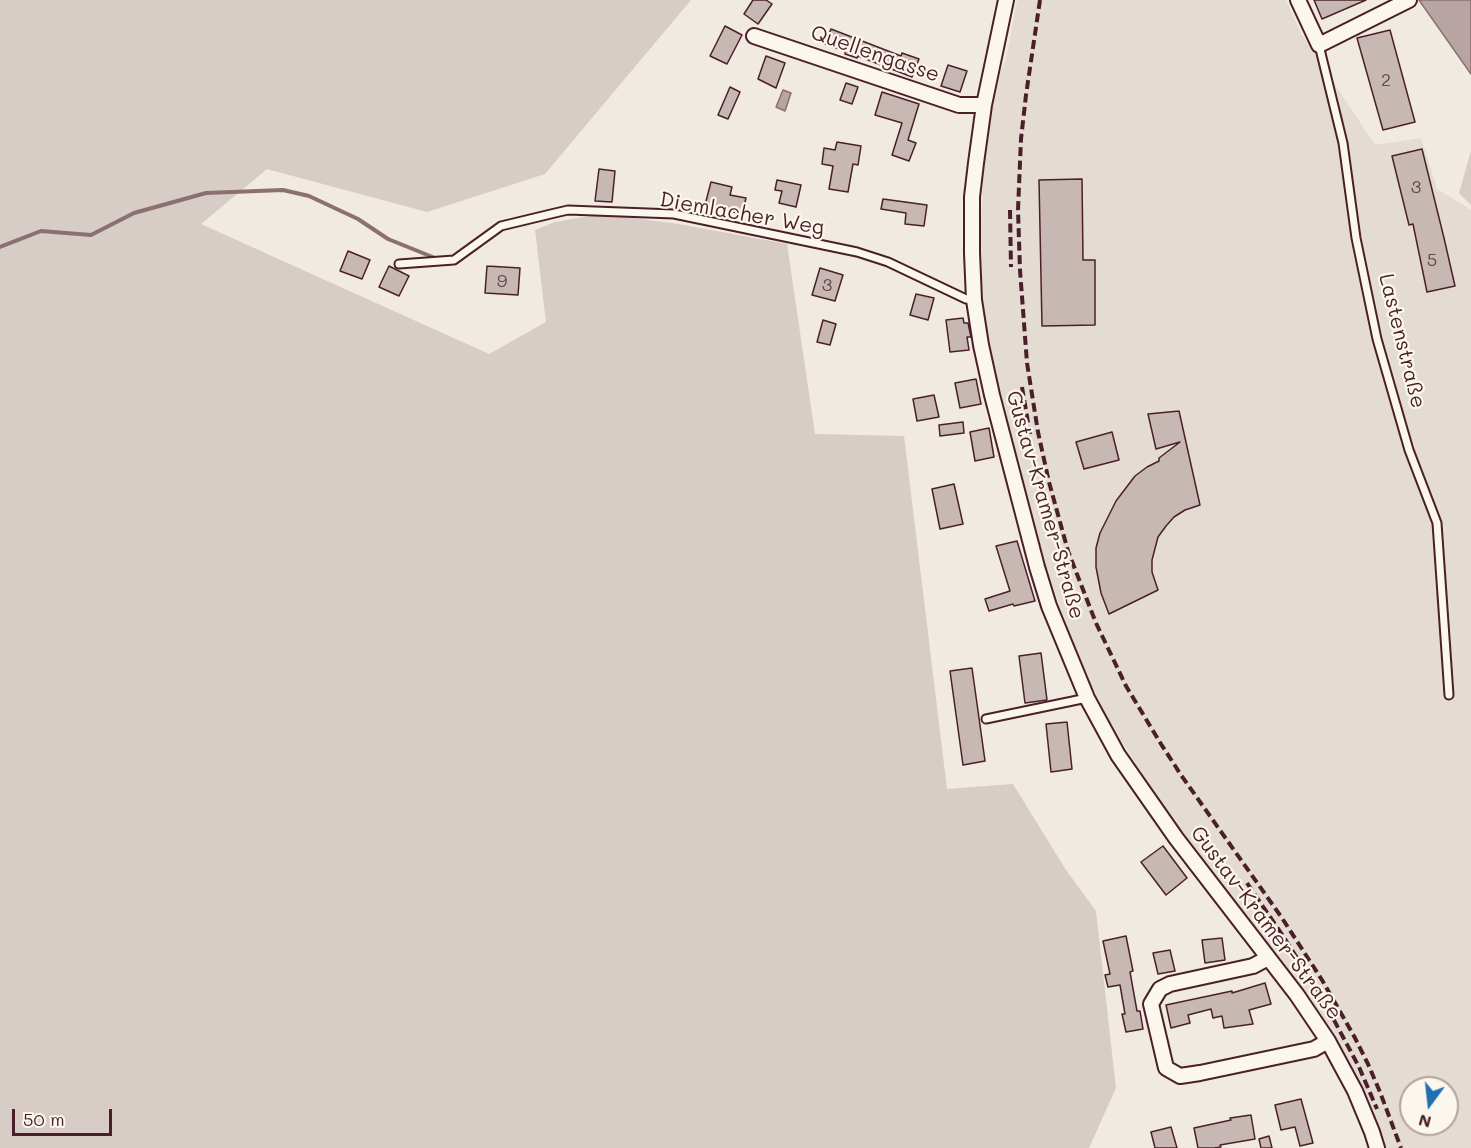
<!DOCTYPE html>
<html>
<head>
<meta charset="utf-8">
<style>
  body { margin:0 }
  #map { position:relative; width:1471px; height:1148px; overflow:hidden; background:#f0eae0; font-family:Mali,sans-serif }
  canvas { display:block }
  .north { position:absolute; left:1399px; top:1076px; width:60px; height:60px; box-sizing:border-box; background:#fbf7ec; border:2px solid #b4a19f; border-radius:50%; rotate:195deg; font-size:16px; font-weight:700; line-height:24px; text-align:center; color:#4a1f2b }
  .north::after { content:''; display:block; margin:auto; width:21px; height:27px; background:#1f6fb2; clip-path:polygon(50% 0,100% 100%,50% 72%,0 100%) }
  .scale { position:absolute; left:12px; top:1109px; width:100px; height:27px; box-sizing:border-box; border:3px solid #4a1f2b; border-top:0; padding-left:8px; font-size:18px; line-height:21px; white-space:nowrap; color:#4a1f2b; -webkit-text-stroke:4px #fbf7ec; paint-order:stroke }
</style>
</head>
<body>
<div id="map">
<canvas width="1471" height="1148"></canvas>
<div class="north">N</div>
<div class="scale">50 m</div>
</div>
<script>
const g = document.querySelector('canvas').getContext('2d');
g.lineJoin = 'round';
function paint(path, color) {
  g.fillStyle = color;
  g.fill(path, 'evenodd');
}
function poly(rows) {
  const path = new Path2D();
  for (const r of rows) {
    path.moveTo(r[0], r[1]);
    for (let i = 2; i < r.length; i += 2) path.lineTo(r[i], r[i + 1]);
  }
  return path;
}
function trace(path, color, width, dash) {
  g.strokeStyle = color;
  g.lineWidth = width;
  g.lineCap = dash ? 'butt' : 'round';
  g.setLineDash(dash || []);
  g.stroke(path);
}
function drawText(font, color, halo, rows, align = 'center') {
  g.font = font + ' Mali,sans-serif';
  g.lineWidth = 4.5;
  g.setLineDash([]);
  g.textBaseline = 'middle';
  g.strokeStyle = halo;
  g.fillStyle = color;
  for (const [text, x, y, turn = 0] of rows) {
    g.save();
    g.translate(x, y);
    g.rotate((+turn || 0) * Math.PI / 180);
    g.textAlign = isNaN(turn) ? turn : align;
    if (halo) g.strokeText(text, 0, 0);
    g.fillText(text, 0, 0);
    g.restore();
  }
}
paint(poly([
  [1017,0,1286,0,1301,33,1375,145,1421,138,1437,189,1471,210,1471,1148,1385,1148,1366,1098,1313,1001,1231,898,1163,806,1113,728,1077,656,1044,560,998,388,984,317,980,251,983,179,990,118,1001,70,1006,60],
  [1411,1088,1447,1088,1447,1124,1411,1124]
]), '#e4dbd2');
paint(poly([
  [0,0,691,0,545,174,427,212,267,169,201,224,489,354,546,322,535,230,555,222,601,214,679,224,787,244,815,434,904,436,947,789,1013,784,1066,870,1096,911,1116,1088,1089,1148,0,1148],
  [1471,151,1471,205,1459,193]
]), '#d8ccc6');
const water = poly([
  [1419,0,1471,0,1471,74,1419,0],
  [783,90,791,93,785,111,776,107,783,90]
]);
paint(water, '#b8a4a2');
trace(water, '#8c6f72', 1.5);
trace(poly([
  [0,247,41,231,91,235,134,213,206,193,283,190,309,196,358,219,388,239,440,260]
]), '#8c6f72', 4);
const building = poly([
  [753,0,766,0,772,4,758,24,744,14,753,0],
  [1314,0,1366,0,1322,19,1314,0],
  [725,26,742,35,727,64,710,56,725,26],
  [831,29,901,56,902,53,919,59,912,77,858,56,857,58,845,54,845,51,825,44,831,29],
  [1390,30,1415,122,1383,130,1357,38,1390,30],
  [766,56,785,63,776,88,758,79,766,56],
  [948,65,967,71,960,92,941,86,948,65],
  [846,83,858,87,852,104,840,100,846,83],
  [730,87,740,92,728,119,718,115,730,87],
  [882,92,919,104,908,140,916,143,909,161,892,155,902,123,875,115,882,92],
  [837,142,861,146,858,165,853,164,848,192,829,189,833,166,822,164,824,148,835,150,837,142],
  [1422,149,1444,238,1455,286,1427,292,1413,224,1409,225,1392,156,1422,149],
  [599,169,615,171,612,202,595,201,599,169],
  [1082,179,1083,260,1095,260,1095,325,1042,326,1039,180,1082,179],
  [777,180,801,185,796,207,779,203,782,191,775,190,777,180],
  [711,182,732,187,730,195,746,198,742,214,705,205,711,182],
  [883,199,927,205,924,226,905,224,906,213,881,209,883,199],
  [348,251,370,260,362,279,340,271,348,251],
  [389,266,409,276,399,296,379,287,389,266],
  [487,266,520,268,518,295,485,293,487,266],
  [820,268,843,275,835,301,812,295,820,268],
  [916,294,934,298,928,320,910,315,916,294],
  [963,318,964,323,968,323,971,337,967,337,969,350,950,352,946,320,963,318],
  [823,320,836,324,830,345,817,342,823,320],
  [976,379,981,404,960,408,955,383,976,379],
  [934,395,939,417,917,421,913,399,934,395],
  [1179,411,1200,505,1185,510,1174,517,1166,526,1158,537,1152,560,1152,572,1158,590,1109,614,1101,593,1096,567,1096,548,1100,533,1116,501,1135,476,1147,467,1159,461,1159,458,1180,442,1156,449,1148,414,1179,411],
  [963,422,964,433,940,436,939,425,963,422],
  [989,428,994,457,975,461,970,432,989,428],
  [1112,432,1119,460,1084,469,1076,442,1112,432],
  [954,484,963,524,940,529,932,489,954,484],
  [1017,541,1035,601,1014,606,1013,604,989,611,985,599,1010,591,996,546,1017,541],
  [1041,653,1047,700,1025,703,1019,656,1041,653],
  [972,668,985,761,963,765,950,671,972,668],
  [1067,722,1072,769,1051,772,1046,724,1067,722],
  [1163,846,1187,878,1166,895,1141,862,1163,846],
  [1126,936,1133,971,1130,972,1137,1011,1140,1011,1143,1029,1126,1032,1122,1014,1125,1014,1120,985,1108,987,1105,975,1110,974,1103,941,1126,936],
  [1222,938,1225,960,1205,963,1202,940,1222,938],
  [1170,950,1175,971,1158,974,1153,953,1170,950],
  [1265,983,1271,1004,1249,1010,1253,1024,1224,1028,1222,1016,1213,1018,1211,1009,1188,1015,1190,1023,1171,1028,1166,1005,1232,991,1232,993,1265,983],
  [1301,1099,1313,1143,1300,1146,1295,1127,1281,1130,1275,1105,1301,1099],
  [1251,1115,1255,1139,1220,1145,1221,1147,1214,1148,1198,1148,1194,1128,1231,1120,1230,1118,1251,1115],
  [1171,1127,1177,1148,1155,1148,1151,1132,1171,1127],
  [1269,1136,1272,1148,1261,1148,1259,1139,1269,1136]
]);
paint(building, '#c8b8b3');
trace(building, '#4a1f2b', 1.5);
const service = poly([
  [1319,45,1343,143,1356,238,1377,339,1409,450,1437,523,1449,695],
  [399,264,454,260,501,226,555,213,568,210,674,214,857,252,888,262,966,299,974,300],
  [986,719,1087,698]
]);
const minor = poly([
  [1006,0,984,105,976,163,972,197,972,253,974,300,981,345,992,395,1037,567,1049,606,1087,698,1118,755,1176,838,1297,995,1328,1041,1355,1091,1372,1132,1377,1148],
  [1298,0,1319,45,1409,0],
  [754,36,959,105,984,105],
  [1268,958,1253,966,1170,984,1160,989,1151,1004,1166,1068,1180,1076,1200,1073,1314,1049,1328,1041]
]);
trace(service, '#4a1f2b', 11);
trace(minor, '#4a1f2b', 18);
trace(service, '#fbf7ec', 7);
trace(minor, '#fbf7ec', 14);
trace(poly([
  [1040,0,1026,95,1021,139,1018,210,1020,270,1027,363,1038,432,1049,482,1068,551,1096,623,1126,686,1161,744,1181,775,1282,918,1322,980,1354,1036,1368,1064,1380,1092,1401,1148],
  [1010,210,1011,267],
  [1022,387,1030,434],
  [1247,883,1281,933,1319,992,1359,1067,1377,1109]
]), '#4a1f2b', 4, [9, 4.5]);
drawText('18px', '#6a454d', null, [
  ["2",1386,80],
  ["3",1416,187],
  ["5",1432,260],
  ["9",502,281],
  ["3",827,285]
]);
drawText('21px', '#4a1f2b', '#fbf7ec', [
  ["Quellengasse",875,54,19],
  ["Diemlacher Weg",742,214,10],
  ["Lastenstraße",1402,341,76],
  ["Gustav-Kramer-Straße",1045,505,74],
  ["Gustav-Kramer-Straße",1266,923,53]
]);
</script>
</body>
</html>
